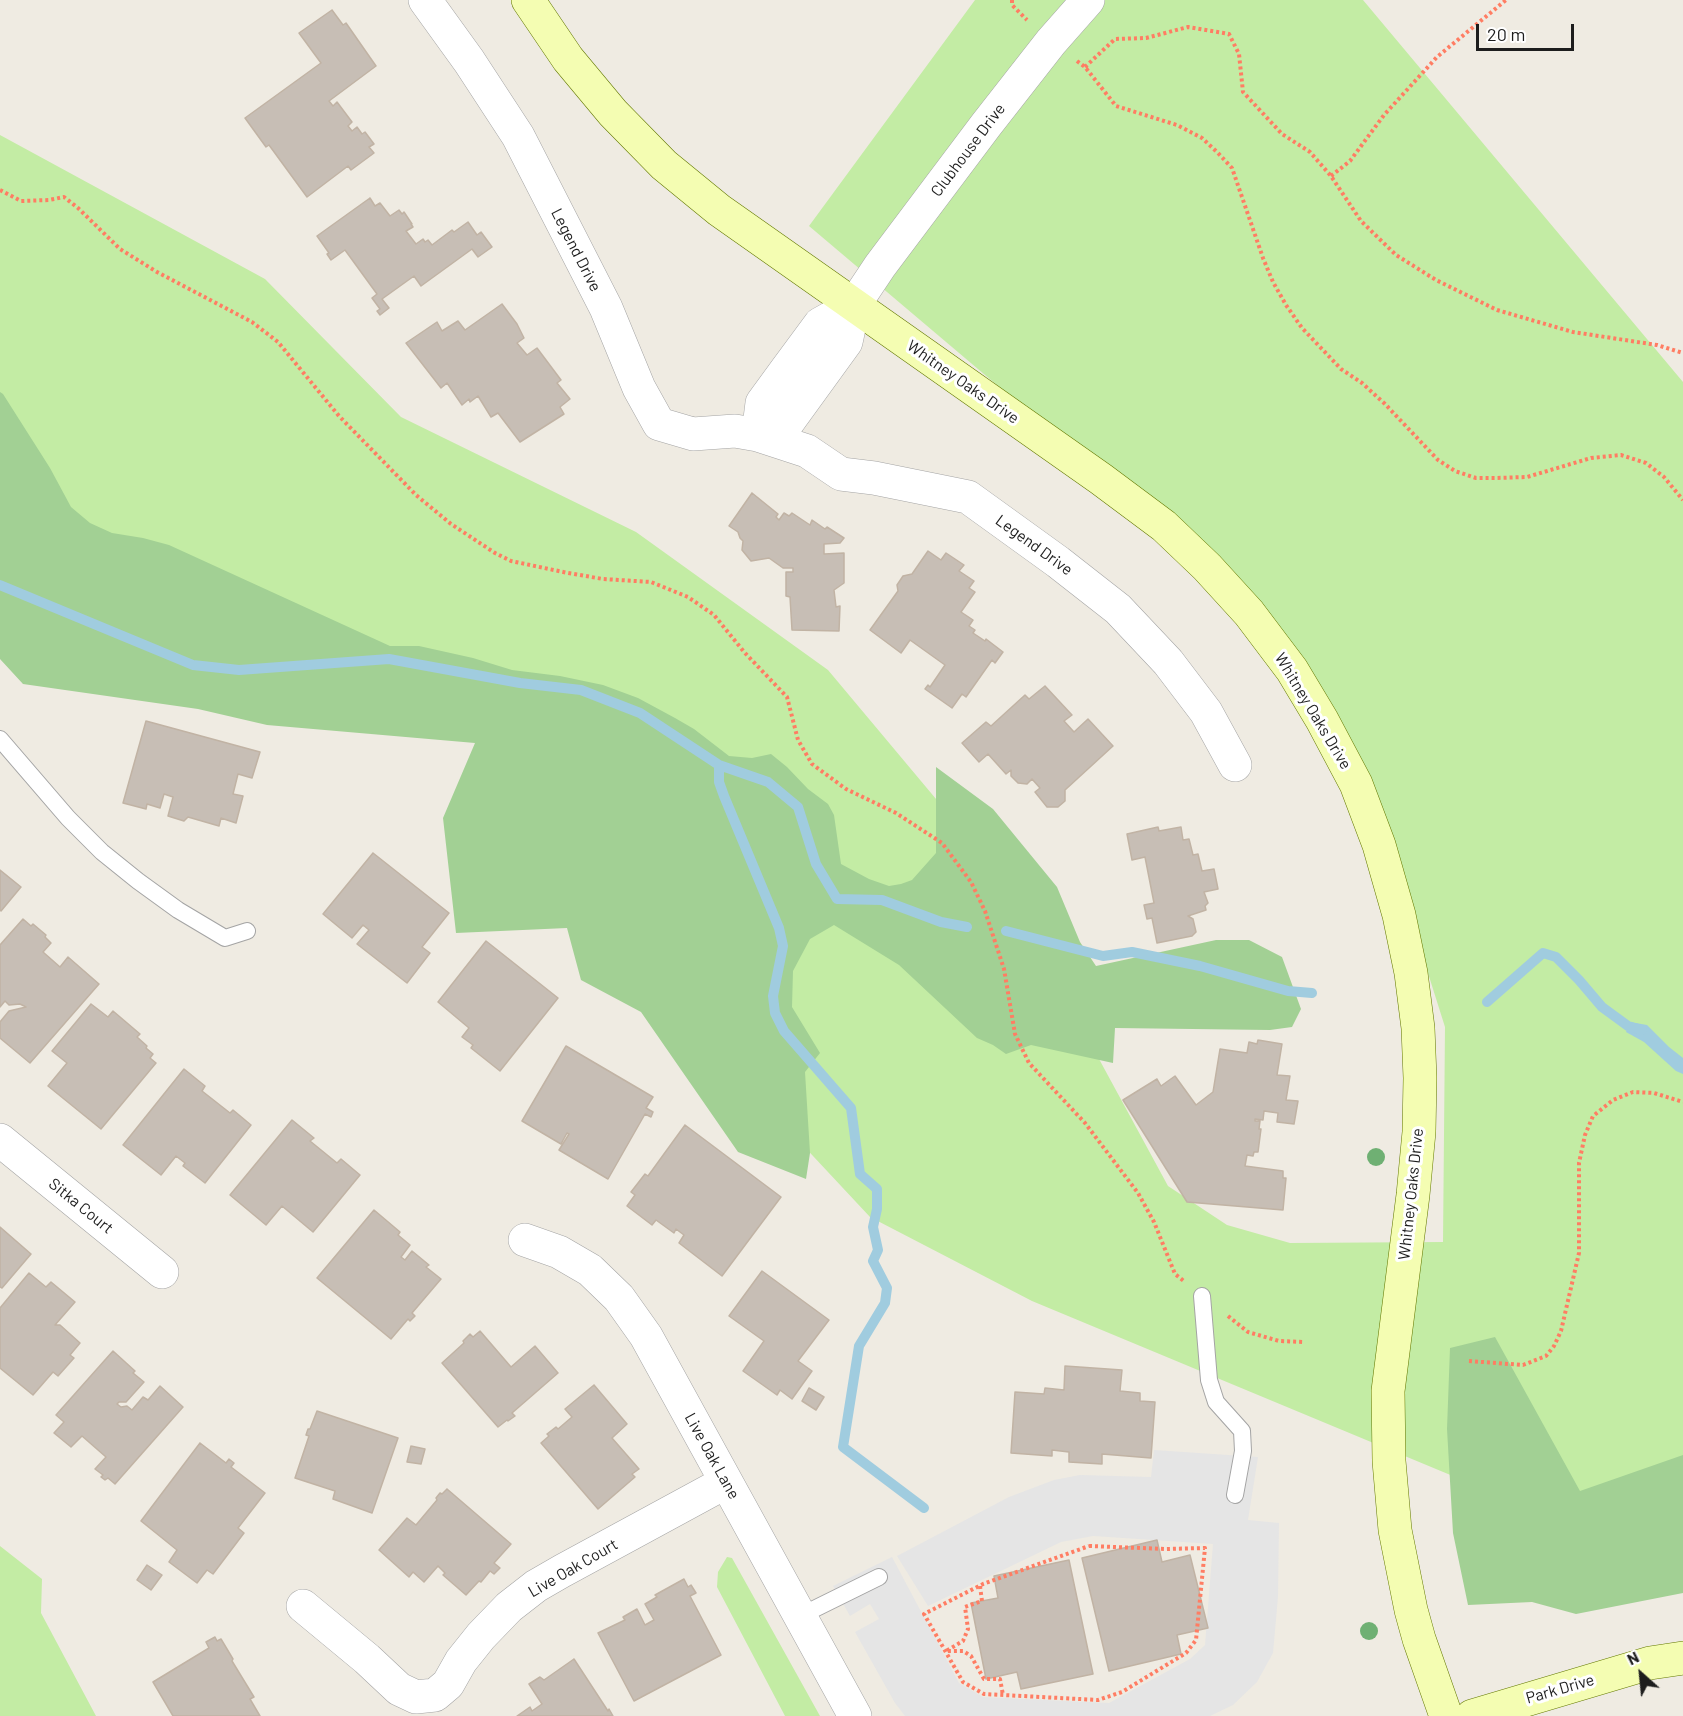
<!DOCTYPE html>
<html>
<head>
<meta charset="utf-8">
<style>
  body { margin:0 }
  #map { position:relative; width:1683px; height:1716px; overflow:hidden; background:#efebe2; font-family:Barlow,sans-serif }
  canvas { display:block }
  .north { position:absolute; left:1611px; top:1644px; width:60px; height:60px; -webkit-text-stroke:4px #fff; paint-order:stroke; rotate:333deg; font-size:16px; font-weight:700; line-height:24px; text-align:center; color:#1d1d1d }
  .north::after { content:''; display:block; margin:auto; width:21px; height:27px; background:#1d1d1d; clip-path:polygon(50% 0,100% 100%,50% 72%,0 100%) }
  .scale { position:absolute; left:1476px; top:24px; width:98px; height:27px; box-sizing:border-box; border:3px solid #1d1d1d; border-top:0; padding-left:8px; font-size:18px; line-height:21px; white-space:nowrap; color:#1d1d1d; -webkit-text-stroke:4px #fff; paint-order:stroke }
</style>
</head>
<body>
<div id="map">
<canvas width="1683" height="1716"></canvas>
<div class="north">N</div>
<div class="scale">20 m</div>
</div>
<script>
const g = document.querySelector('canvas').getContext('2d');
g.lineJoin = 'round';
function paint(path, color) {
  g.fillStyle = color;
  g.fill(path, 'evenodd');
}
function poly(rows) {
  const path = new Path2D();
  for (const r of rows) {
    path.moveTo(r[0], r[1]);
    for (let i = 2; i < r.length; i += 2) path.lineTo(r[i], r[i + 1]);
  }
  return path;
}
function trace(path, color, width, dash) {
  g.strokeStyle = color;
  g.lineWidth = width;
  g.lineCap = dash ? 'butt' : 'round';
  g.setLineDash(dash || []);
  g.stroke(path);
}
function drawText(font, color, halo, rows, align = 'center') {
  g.font = font + ' Barlow,sans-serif';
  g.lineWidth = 6;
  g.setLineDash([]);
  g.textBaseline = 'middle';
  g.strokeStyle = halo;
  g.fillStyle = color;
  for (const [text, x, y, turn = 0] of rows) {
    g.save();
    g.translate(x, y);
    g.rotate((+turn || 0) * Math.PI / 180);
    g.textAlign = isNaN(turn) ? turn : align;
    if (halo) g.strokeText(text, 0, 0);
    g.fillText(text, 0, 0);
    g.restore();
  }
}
paint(poly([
  [975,0,1363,0,1683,382,1683,1546,1650,1558,1032,1301,870,1217,785,1126,652,805,0,520,0,135,265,279,401,417,636,532,828,670,998,873,1168,1186,1227,1225,1290,1243,1443,1242,1445,1027,1379,818,1245,595,809,226],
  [0,1546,42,1579,41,1613,96,1716,0,1716],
  [727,1557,732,1558,820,1716,785,1716,717,1587,718,1572]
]), '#c3eca4');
paint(poly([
  [0,392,3,394,50,468,71,507,90,523,112,533,143,538,169,545,390,646,419,646,473,658,512,670,560,676,603,685,638,698,675,718,694,729,729,756,752,758,771,754,787,767,808,789,828,804,834,815,841,864,869,879,889,886,901,884,912,880,936,853,936,767,993,809,1057,887,1080,942,1096,966,1216,940,1249,940,1282,957,1301,1009,1292,1027,1270,1030,1115,1028,1113,1063,1031,1045,1006,1054,993,1045,977,1038,899,965,834,925,810,939,793,971,792,1007,820,1053,805,1072,810,1153,806,1179,738,1152,641,1012,581,980,567,928,456,933,443,818,475,743,267,725,198,709,23,684,0,659],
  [1495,1337,1580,1491,1683,1455,1683,1593,1576,1614,1532,1602,1468,1605,1453,1533,1447,1429,1450,1348]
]), '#a2d094');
paint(poly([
  [1154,1450,1258,1457,1248,1520,1279,1523,1278,1597,1273,1653,1257,1682,1233,1705,1210,1716,905,1716,895,1703,855,1632,879,1619,870,1604,850,1616,833,1586,892,1557,959,1683,983,1697,1109,1703,1190,1659,1205,1645,1213,1544,1093,1536,1061,1542,928,1606,897,1556,1009,1497,1054,1480,1080,1475,1151,1477]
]), '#e5e5e5');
paint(poly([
  [1630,1022,1647,1025,1669,1047,1683,1058,1683,1074,1676,1071,1644,1042,1626,1032]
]), '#a0ccdf');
trace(poly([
  [0,585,193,665,239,670,389,659,520,683,581,690,640,713,719,765,719,782,724,796,779,928,783,946,773,996,775,1013,784,1031,851,1108,860,1174,877,1189,877,1209,873,1227,878,1250,873,1261,887,1288,885,1303,859,1346,843,1447,924,1508],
  [719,765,768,782,798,807,816,864,837,899,882,900,941,922,967,927],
  [1006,931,1103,956,1132,952,1200,966,1288,991,1312,993],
  [1487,1002,1543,953,1556,957,1579,980,1602,1007,1628,1026,1642,1030]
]), '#a0ccdf', 10);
const building = poly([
  [332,10,343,25,346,23,376,66,329,101,333,106,337,102,352,122,348,126,352,131,357,127,362,134,365,132,374,144,369,147,374,153,351,170,348,166,307,197,269,145,266,147,245,118,321,63,299,33,332,10],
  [370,198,375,206,380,203,390,216,399,210,402,214,404,212,412,224,411,224,413,227,406,231,416,244,423,239,425,242,428,240,432,245,452,230,454,232,468,222,477,235,481,232,492,247,478,257,472,249,421,286,414,276,382,299,389,308,380,315,377,311,380,309,372,298,377,294,345,250,331,260,327,254,329,253,317,236,370,198],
  [502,304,517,324,524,338,517,343,527,355,537,348,561,380,557,383,570,399,560,407,564,414,520,442,498,413,491,417,478,396,470,402,469,399,462,405,447,383,441,388,406,343,437,322,442,331,458,321,465,330,502,304],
  [752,493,778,514,776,517,779,520,784,513,789,516,792,513,810,525,812,520,825,529,827,527,844,538,840,543,824,544,824,554,844,553,844,583,834,590,836,607,840,606,839,631,792,630,790,597,786,596,786,572,793,572,793,568,783,568,769,558,751,561,742,550,743,541,740,538,738,532,729,526,752,493],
  [928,551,941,560,946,553,964,565,959,571,974,581,969,588,975,592,961,612,973,620,969,626,975,630,973,633,985,641,986,639,1003,652,995,663,992,660,966,697,962,694,952,708,925,689,928,685,930,687,945,665,910,640,901,653,870,630,898,591,897,585,903,576,912,574,928,551],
  [1045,686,1072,715,1064,721,1074,732,1088,719,1113,746,1065,790,1065,801,1058,807,1047,807,1035,792,1040,788,1032,779,1027,784,1018,783,1011,776,1011,770,1006,774,988,754,979,762,962,743,986,722,991,726,1025,695,1029,699,1045,686],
  [146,721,260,752,252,778,238,774,233,794,243,796,236,823,221,818,219,826,188,817,184,821,168,816,173,797,164,794,160,808,147,804,146,809,123,803,146,721],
  [1158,827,1159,831,1181,827,1183,840,1189,839,1193,855,1198,854,1202,871,1214,869,1218,889,1204,892,1208,903,1205,906,1206,910,1188,916,1193,919,1196,932,1192,936,1157,943,1152,918,1147,919,1144,905,1154,903,1145,857,1132,860,1127,834,1158,827],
  [373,853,449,913,422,947,430,953,407,983,357,944,369,930,363,925,352,938,323,914,373,853],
  [0,870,21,887,1,911,0,910,0,870],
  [23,919,31,926,33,924,46,935,45,937,51,943,43,952,60,967,68,957,99,984,30,1063,0,1038,0,1022,9,1011,26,1007,20,1004,9,1005,5,1001,0,1007,0,945,23,919],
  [486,941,558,998,500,1071,471,1048,473,1045,462,1037,469,1028,438,1002,486,941],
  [91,1004,108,1017,113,1011,140,1034,137,1037,147,1046,146,1048,153,1054,150,1058,156,1063,101,1129,48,1086,67,1063,52,1051,91,1004],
  [1258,1040,1282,1044,1277,1075,1290,1076,1286,1100,1298,1101,1294,1124,1277,1122,1278,1113,1264,1111,1263,1120,1255,1119,1255,1121,1260,1121,1259,1129,1261,1129,1258,1152,1254,1152,1253,1156,1247,1155,1245,1166,1283,1171,1283,1178,1286,1178,1283,1210,1187,1202,1123,1100,1157,1079,1161,1086,1175,1076,1196,1105,1213,1092,1220,1049,1247,1053,1249,1042,1257,1044,1258,1040],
  [566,1046,653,1097,646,1108,653,1112,651,1117,645,1114,608,1179,559,1150,569,1134,567,1133,561,1144,522,1121,566,1046],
  [184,1069,205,1086,202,1091,230,1113,233,1110,251,1125,205,1183,183,1166,185,1163,176,1156,161,1175,123,1145,184,1069],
  [292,1120,314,1138,310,1141,337,1163,341,1159,360,1175,313,1232,282,1206,266,1225,230,1195,292,1120],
  [685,1125,781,1197,722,1276,679,1243,684,1235,676,1229,674,1233,656,1220,652,1225,627,1206,635,1195,631,1192,645,1174,648,1176,685,1125],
  [374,1210,400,1232,398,1235,410,1245,401,1257,405,1260,412,1251,429,1265,426,1267,441,1279,412,1313,415,1316,410,1321,408,1319,391,1339,317,1278,374,1210],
  [0,1227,31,1254,2,1288,0,1287,0,1227],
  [762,1271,829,1320,798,1361,812,1371,792,1399,780,1390,777,1395,743,1371,764,1341,729,1316,762,1271],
  [29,1273,46,1287,51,1282,75,1302,55,1325,60,1325,80,1343,70,1355,74,1358,58,1376,53,1372,33,1395,0,1368,0,1308,29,1273],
  [480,1331,511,1367,535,1346,558,1373,512,1413,515,1416,508,1421,507,1420,498,1427,442,1363,464,1343,463,1341,470,1334,473,1337,480,1331],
  [113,1351,135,1371,133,1373,144,1382,126,1402,119,1402,117,1404,121,1407,127,1406,132,1410,143,1397,148,1400,160,1386,183,1407,115,1484,108,1478,105,1480,101,1477,103,1475,95,1469,106,1457,82,1436,71,1447,54,1433,64,1422,56,1415,113,1351],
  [1065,1366,1122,1370,1120,1391,1140,1393,1140,1401,1155,1402,1151,1458,1102,1454,1102,1464,1069,1462,1069,1452,1052,1450,1052,1456,1011,1453,1015,1392,1044,1394,1045,1388,1064,1390,1065,1366],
  [594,1385,627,1424,612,1438,639,1469,632,1474,635,1477,598,1509,541,1443,549,1436,547,1434,556,1427,558,1429,572,1417,565,1409,594,1385],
  [809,1388,824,1397,816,1410,802,1401,809,1388],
  [317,1411,398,1438,372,1513,333,1499,335,1491,295,1478,309,1436,306,1435,308,1429,310,1429,317,1411],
  [200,1443,226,1463,229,1459,234,1463,231,1467,265,1493,238,1528,244,1533,213,1574,207,1570,197,1583,169,1562,177,1550,141,1521,200,1443],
  [411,1446,425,1449,421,1464,407,1462,411,1446],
  [447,1489,511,1544,494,1563,500,1568,494,1574,490,1571,481,1582,479,1581,466,1595,443,1575,445,1573,438,1566,424,1582,413,1572,409,1577,379,1550,407,1518,416,1525,437,1500,436,1498,440,1493,442,1494,447,1489],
  [1157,1540,1162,1562,1190,1555,1208,1628,1177,1635,1181,1654,1109,1671,1082,1558,1157,1540],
  [1069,1560,1093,1674,1021,1689,1017,1672,986,1679,971,1603,998,1598,994,1576,1069,1560],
  [147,1565,162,1575,151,1590,137,1580,147,1565],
  [684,1579,688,1587,691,1585,696,1593,690,1596,721,1655,634,1701,598,1633,625,1620,623,1617,637,1609,645,1625,654,1620,645,1604,657,1597,655,1595,684,1579],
  [215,1637,217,1641,221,1639,233,1659,232,1661,254,1697,250,1699,260,1716,173,1716,153,1682,209,1648,206,1642,215,1637],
  [574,1659,608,1711,609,1709,613,1716,517,1716,530,1707,532,1711,542,1704,529,1684,540,1677,544,1680,574,1659]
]);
paint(building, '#c7beb5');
trace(building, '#c1b3a4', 1.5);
const lane = poly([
  [0,739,68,818,102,852,138,881,178,910,225,938,247,931],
  [1202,1296,1209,1380,1216,1402,1242,1431,1243,1451,1235,1495],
  [800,1616,879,1577]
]);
const street = poly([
  [425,0,469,61,518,136,606,308,639,388,659,424,693,434,735,431,758,435,807,451,841,474,874,478,968,497,1058,562,1118,609,1168,662,1206,712,1235,765],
  [854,305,820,324,786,370,762,403,758,435,788,422,846,342,854,305,880,266,986,125,1051,42,1088,0],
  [0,1140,162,1272],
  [525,1240,559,1252,590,1270,619,1298,646,1336,855,1716],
  [303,1606,367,1659,399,1689,416,1697,435,1695,448,1684,461,1661,481,1636,509,1607,536,1586,562,1571,726,1482]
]);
const secondary = poly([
  [528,0,568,59,613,113,664,165,719,210,1101,479,1164,526,1207,567,1249,613,1292,670,1322,720,1356,784,1379,845,1399,915,1411,973,1418,1028,1420,1078,1419,1132,1413,1195,1388,1391,1389,1461,1395,1530,1411,1610,1419,1639,1446,1716],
  [1472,1716,1650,1663,1683,1658]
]);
trace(lane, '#a4a4a4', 18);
trace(street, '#a4a4a4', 34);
trace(secondary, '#637800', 34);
trace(poly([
  [1012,0,1012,5,1027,20],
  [1077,61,1085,67,1116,106,1177,125,1202,138,1218,153,1232,168,1263,258,1273,282,1286,305,1302,328,1341,369,1362,383,1385,404,1438,460,1455,471,1476,478,1495,478,1527,477,1591,458,1621,455,1646,463,1664,477,1683,500],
  [1085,67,1115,39,1146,38,1188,27,1229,34,1239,54,1243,92,1282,134,1310,152,1331,176,1361,221,1396,255,1436,280,1497,310,1573,332,1657,345,1683,353],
  [1331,176,1350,161,1384,115,1437,57,1506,0],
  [0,190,21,201,49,200,64,197,78,208,120,249,157,272,252,322,278,342,339,416,416,495,451,524,495,553,511,561,568,573,603,579,651,582,688,597,714,615,745,653,787,697,798,740,812,764,846,789,896,813,942,843,971,882,985,911,1004,969,1015,1034,1029,1063,1085,1123,1138,1193,1154,1222,1175,1274,1185,1282],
  [1228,1316,1248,1332,1279,1341,1305,1342],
  [1469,1361,1523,1365,1546,1356,1554,1346,1561,1331,1579,1253,1579,1163,1585,1135,1593,1116,1613,1100,1633,1092,1654,1093,1683,1102],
  [1089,1546,1166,1549,1205,1548,1196,1640,1186,1653,1122,1692,1098,1700,984,1694,963,1682,924,1614,983,1584,1089,1546],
  [980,1586,982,1601,965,1607,968,1629,963,1641,946,1651,963,1651,971,1656,984,1679,1000,1679,1003,1695]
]), '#ff7d63', 4, [3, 3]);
trace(lane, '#fff', 16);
trace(street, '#fff', 33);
trace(secondary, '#f4fdb2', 33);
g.fillStyle = '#6fb073';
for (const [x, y] of [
  [1376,1157],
  [1369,1631]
]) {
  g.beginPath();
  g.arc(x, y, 9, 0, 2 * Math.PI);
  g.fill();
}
drawText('16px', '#1d1d1d', '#fff', [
  ["Clubhouse Drive",968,150,-53],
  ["Legend Drive",576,250,63],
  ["Whitney Oaks Drive",963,382,35],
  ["Legend Drive",1034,545,36],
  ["Whitney Oaks Drive",1313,711,59],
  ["Whitney Oaks Drive",1411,1194,-84],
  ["Sitka Court",81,1206,39],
  ["Live Oak Lane",712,1456,61],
  ["Live Oak Court",573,1568,-30],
  ["Park Drive",1560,1689,-16]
]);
</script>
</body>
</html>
